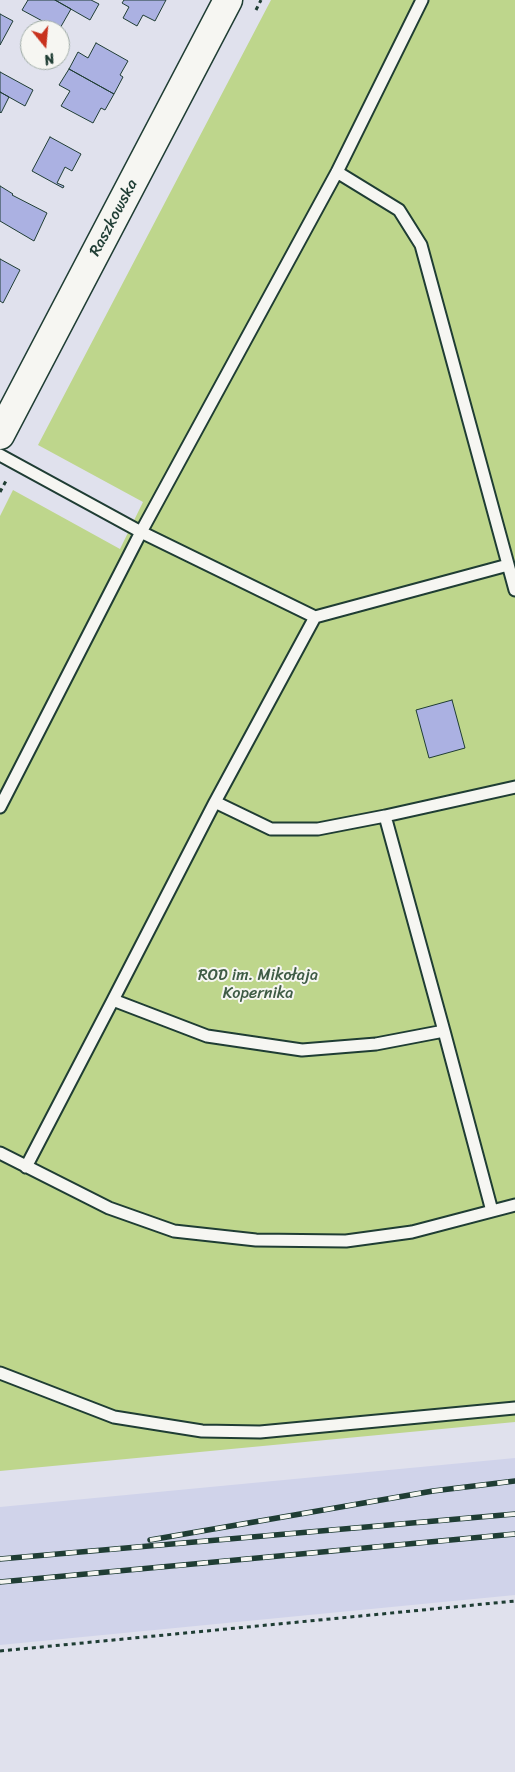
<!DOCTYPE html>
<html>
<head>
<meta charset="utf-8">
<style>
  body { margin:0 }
  #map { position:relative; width:515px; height:1772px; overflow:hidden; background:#e0e1ed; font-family:Sriracha,sans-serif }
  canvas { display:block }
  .north { position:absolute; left:20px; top:20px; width:50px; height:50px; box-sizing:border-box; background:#f6f6f2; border:1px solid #a0aca6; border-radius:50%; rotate:163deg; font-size:14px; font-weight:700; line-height:20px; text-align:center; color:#1f3d34 }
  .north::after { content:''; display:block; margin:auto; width:18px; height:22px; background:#c8321e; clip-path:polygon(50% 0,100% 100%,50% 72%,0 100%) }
</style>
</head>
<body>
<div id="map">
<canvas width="515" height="1772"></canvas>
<div class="north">N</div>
</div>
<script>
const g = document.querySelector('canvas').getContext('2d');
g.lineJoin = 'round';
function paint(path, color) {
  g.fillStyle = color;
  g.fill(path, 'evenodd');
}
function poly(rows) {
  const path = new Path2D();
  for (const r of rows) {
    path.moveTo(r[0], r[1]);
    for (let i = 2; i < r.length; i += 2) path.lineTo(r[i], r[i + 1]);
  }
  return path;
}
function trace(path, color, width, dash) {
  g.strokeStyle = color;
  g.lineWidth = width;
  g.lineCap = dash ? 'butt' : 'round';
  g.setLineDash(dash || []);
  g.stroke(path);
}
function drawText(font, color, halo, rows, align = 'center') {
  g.font = font + ' Sriracha,sans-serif';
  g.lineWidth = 4;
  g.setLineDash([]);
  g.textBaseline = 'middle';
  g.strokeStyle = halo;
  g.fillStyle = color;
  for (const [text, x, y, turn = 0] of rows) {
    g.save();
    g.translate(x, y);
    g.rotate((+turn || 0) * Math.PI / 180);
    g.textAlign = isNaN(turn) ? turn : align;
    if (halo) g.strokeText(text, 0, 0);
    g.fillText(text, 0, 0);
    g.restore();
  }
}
paint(poly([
  [515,1458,515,1595,0,1645,0,1507]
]), '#d0d3ea');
paint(poly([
  [271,0,515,0,515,1422,0,1471,0,516,13,490,120,549,143,502,38,445]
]), '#bed68c');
const building = poly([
  [28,0,55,0,71,9,59,30,22,10,28,0],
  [55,0,91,0,99,4,90,20,55,0],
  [124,0,166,0,155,21,143,15,137,26,123,18,129,7,122,3,124,0],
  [0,14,13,21,0,45,0,14],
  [96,43,128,61,120,75,123,77,114,94,69,69,78,52,88,58,96,43],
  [69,69,114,94,105,110,101,108,93,123,61,106,70,91,59,85,69,69],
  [0,72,33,90,25,106,0,92,0,72],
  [0,92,9,97,1,113,0,112,0,92],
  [50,137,81,154,72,171,65,167,57,183,64,186,63,188,32,171,50,137],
  [0,186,13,194,12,195,47,213,34,241,0,221,0,186],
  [0,259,20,270,3,303,0,301,0,259],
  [452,700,465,748,429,758,416,710,452,700]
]);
paint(building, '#abb1e2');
trace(building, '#1f3d34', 1);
const lane = poly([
  [337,172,399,210,421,245,515,590],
  [0,455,141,532,315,617,508,565],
  [215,802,315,617],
  [0,807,141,532,337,172,422,0],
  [385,816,515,787],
  [113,1000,215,802,271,829,318,829,385,816,444,1031],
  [0,1153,109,1208,174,1231,256,1240,346,1241,412,1232,515,1205],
  [26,1167,113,1000,207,1036,302,1050,376,1044,444,1031,492,1211],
  [0,1373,114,1417,202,1431,260,1432,515,1408]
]);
const secondary = poly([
  [0,435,228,0]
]);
trace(lane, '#1f3d34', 15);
trace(secondary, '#1f3d34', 31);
trace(poly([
  [256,10,261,0],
  [0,492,7,479],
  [0,1651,515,1601]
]), '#1f3d34', 3, [4, 4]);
trace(lane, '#f6f6f2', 11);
trace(secondary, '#f6f6f2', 28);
const rail = poly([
  [150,1540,433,1491,515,1481],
  [0,1559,515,1514],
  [0,1582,515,1534]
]);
trace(rail, '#1f3d34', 5.5);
trace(rail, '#f6f6f2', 4, [11]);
drawText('16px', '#1f3d34', '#f6f6f2', [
  ["Raszkowska",114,218,-62]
]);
drawText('16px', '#3f5c46', '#f6f6f2', [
  ["ROD im. Mikołaja",258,976],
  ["Kopernika",258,994]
]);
</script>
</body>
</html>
